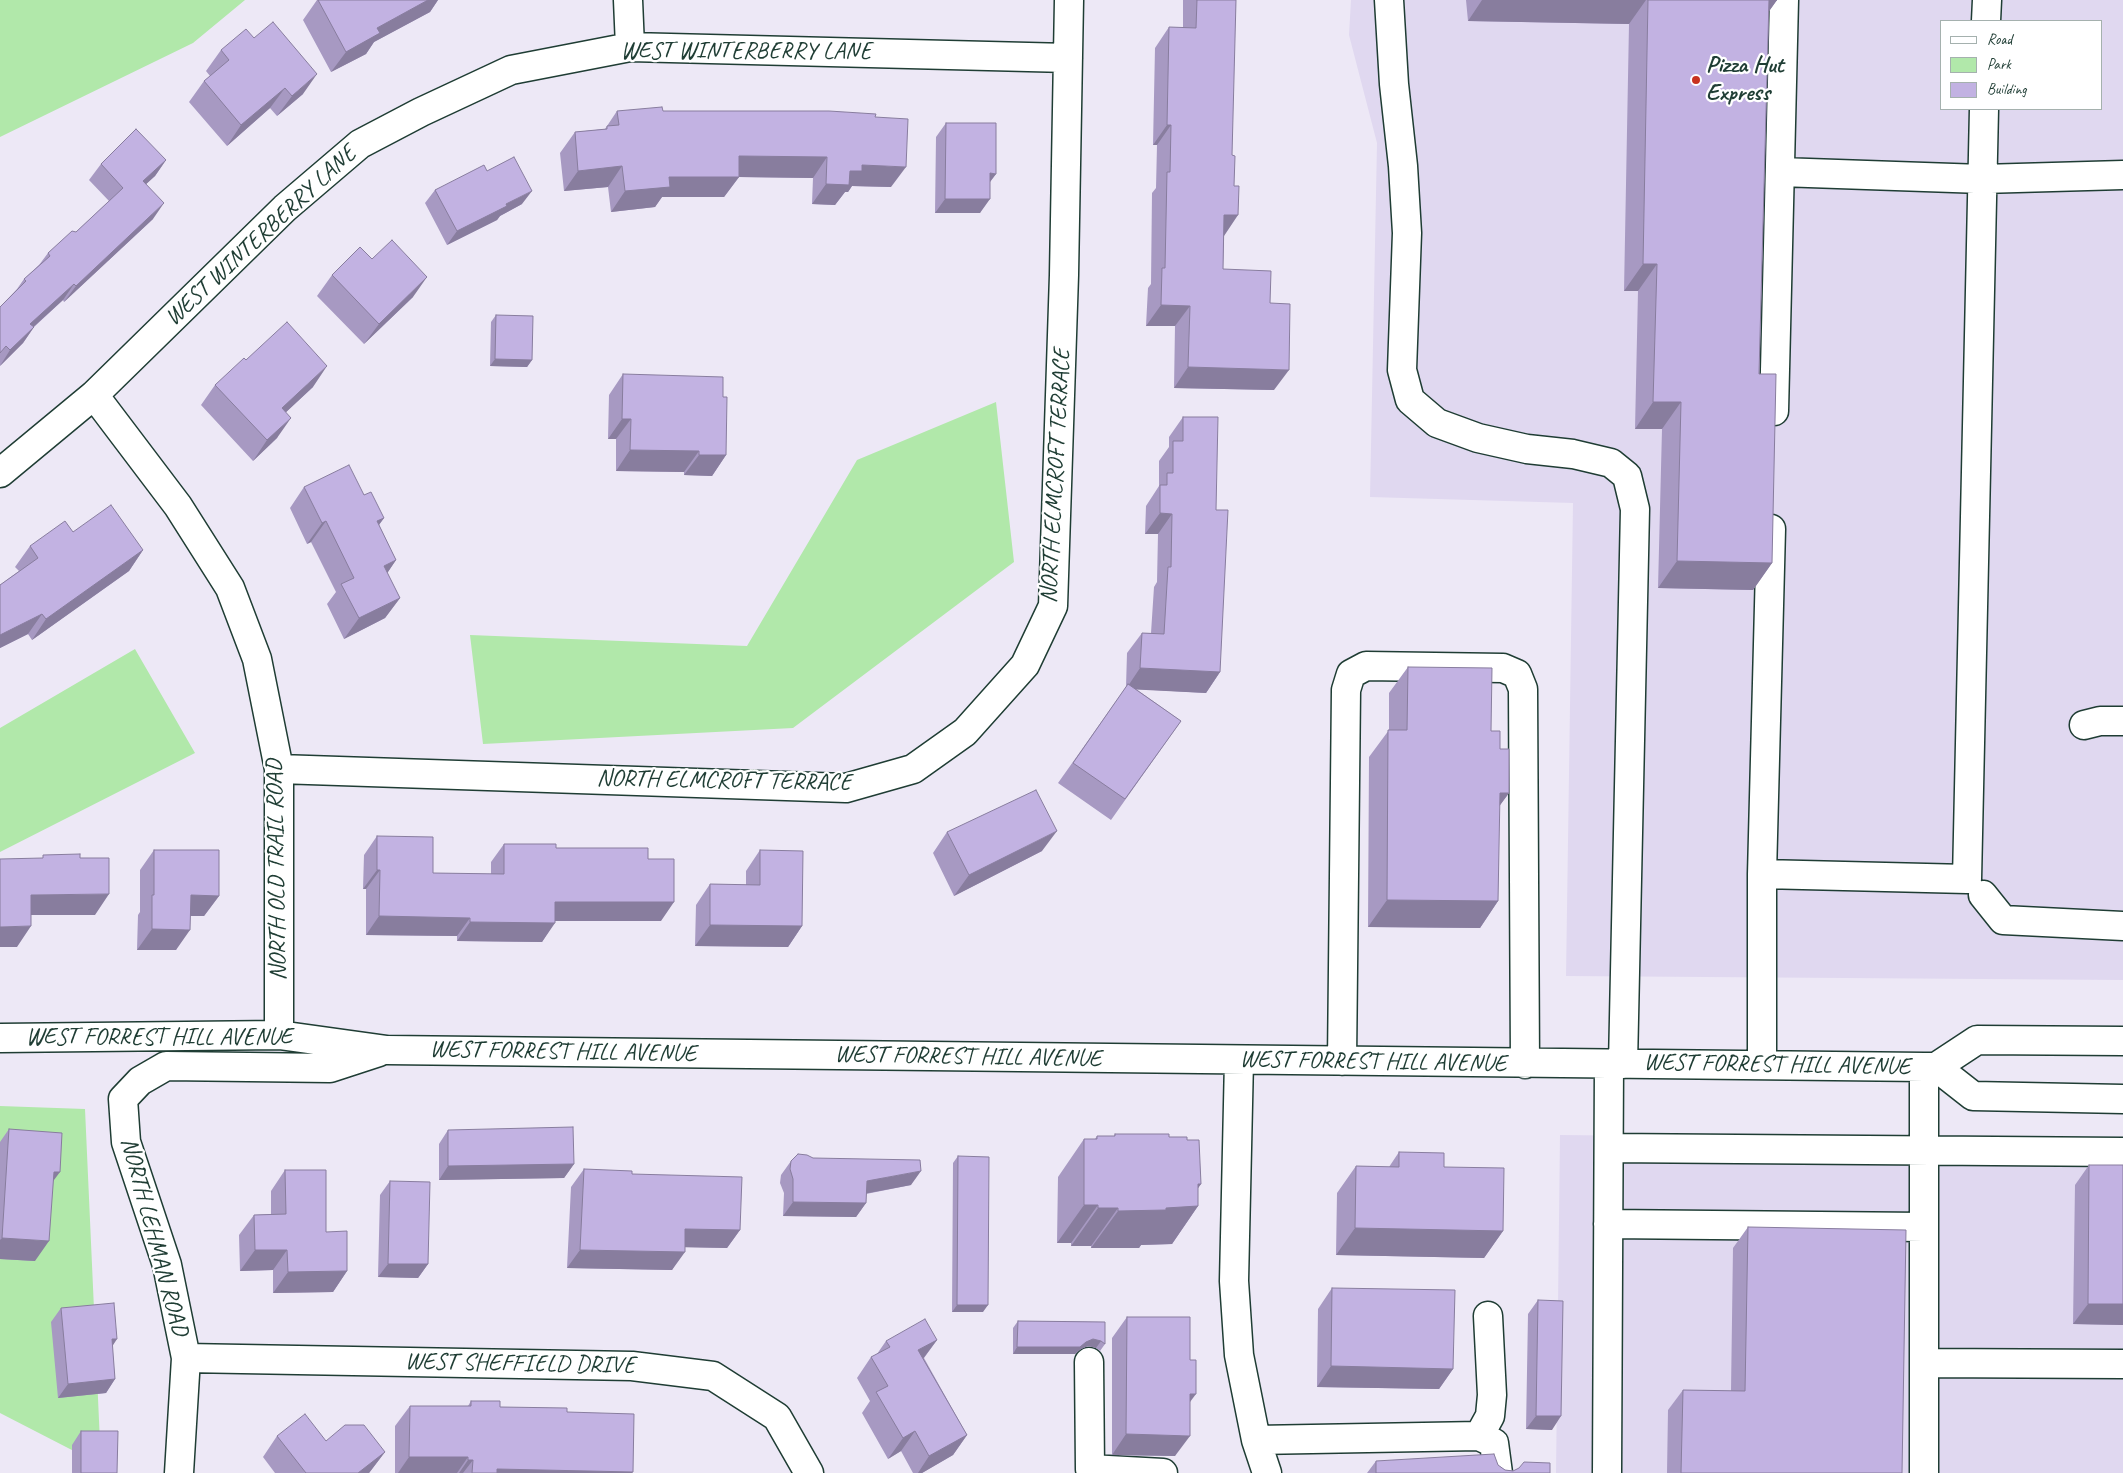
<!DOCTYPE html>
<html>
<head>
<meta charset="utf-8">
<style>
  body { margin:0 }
  #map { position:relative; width:2123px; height:1473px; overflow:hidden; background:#ede8f6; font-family:Caveat,sans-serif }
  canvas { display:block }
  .legend { position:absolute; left:1940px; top:20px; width:162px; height:90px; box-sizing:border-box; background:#fff; border:1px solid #a5b1ae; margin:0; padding:6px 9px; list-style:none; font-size:15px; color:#1f3d34 }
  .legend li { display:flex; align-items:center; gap:10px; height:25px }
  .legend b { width:25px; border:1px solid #a5b1ae }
</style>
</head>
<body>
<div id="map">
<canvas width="2123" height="1473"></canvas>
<ul class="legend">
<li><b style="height:6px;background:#fff"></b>Road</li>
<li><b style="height:14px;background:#b1e8aa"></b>Park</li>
<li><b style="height:14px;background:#c2b2e2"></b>Building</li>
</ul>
</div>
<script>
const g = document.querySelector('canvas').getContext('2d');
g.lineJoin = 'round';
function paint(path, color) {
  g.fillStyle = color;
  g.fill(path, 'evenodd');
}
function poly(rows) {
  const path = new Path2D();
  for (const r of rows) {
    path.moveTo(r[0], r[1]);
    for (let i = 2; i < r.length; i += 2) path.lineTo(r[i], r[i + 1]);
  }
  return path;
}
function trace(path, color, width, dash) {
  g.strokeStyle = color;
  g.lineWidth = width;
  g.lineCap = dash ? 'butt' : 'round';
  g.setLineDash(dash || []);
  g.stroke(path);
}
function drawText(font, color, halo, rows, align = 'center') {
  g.font = font + ' Caveat,sans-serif';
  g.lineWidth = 4.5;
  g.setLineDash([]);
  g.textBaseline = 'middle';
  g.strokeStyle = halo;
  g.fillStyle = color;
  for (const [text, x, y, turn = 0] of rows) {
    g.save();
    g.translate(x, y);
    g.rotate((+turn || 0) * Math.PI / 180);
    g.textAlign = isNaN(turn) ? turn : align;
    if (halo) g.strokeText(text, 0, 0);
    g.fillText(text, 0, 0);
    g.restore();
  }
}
paint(poly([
  [1351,0,2123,0,2123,980,1566,976,1573,503,1370,497,1377,143,1349,35],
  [1942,21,2102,21,2102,109,1942,109],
  [1560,1135,2123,1141,2123,1473,1556,1473]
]), '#e0d8f0');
paint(poly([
  [0,0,245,0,193,43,0,137],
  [996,402,1014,562,793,728,483,744,470,635,747,646,857,460],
  [135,649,195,753,0,852,0,728],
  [0,1106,85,1109,101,1465,0,1413]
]), '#b1e8aa');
const minor = poly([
  [628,0,630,47],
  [1389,0,1394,84,1403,166,1407,233,1402,370,1410,400,1437,423,1478,438,1527,449,1573,454,1611,463,1627,476,1635,509,1623,1064],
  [1986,21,1987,0],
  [1780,172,1982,179,2123,175],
  [94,395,178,506,230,588,257,659,279,769,279,1035],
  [1774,411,1784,0],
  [0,473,94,395,285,208,360,144,421,112,511,70,630,47,1068,58],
  [2084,725,2100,721,2123,721],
  [279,769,846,788,913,769,965,732,1025,665,1053,606,1064,275,1069,0],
  [1762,874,1967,879,1984,109],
  [1983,895,2003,920,2123,926],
  [0,1038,279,1035,387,1050,1924,1067,1936,1067,1977,1040,2123,1041],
  [1239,1060,1234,1281,1239,1355,1256,1440,1267,1473],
  [1342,1061,1346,690,1351,674,1366,666,1503,668,1517,674,1523,689,1525,1064],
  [1762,1065,1762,874,1771,529],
  [1936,1067,1973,1096,2123,1099],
  [1609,1148,2123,1152],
  [1608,1224,1924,1227],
  [186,1358,632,1366,713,1376,777,1417,809,1473],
  [1089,1362,1090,1469,1163,1473],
  [1924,1363,2123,1364],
  [1479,1436,1490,1416,1492,1395,1488,1316],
  [1256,1440,1479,1436,1494,1443,1498,1473],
  [179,1473,186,1358,167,1265,126,1142,123,1099,140,1081,166,1066,330,1068,379,1052],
  [1607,1473,1609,1064],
  [1924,1473,1924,1067]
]);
trace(minor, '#1f3d34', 31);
trace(minor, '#fff', 28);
paint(poly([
  [317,0,438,0,430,12,374,42,366,54,331,72,303,20],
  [1183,0,1236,0,1224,236,1223,269,1270,303,1274,390,1174,388,1175,326,1146,326,1148,288,1151,284,1152,193,1156,188,1157,145,1153,145,1155,48,1169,27,1183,28],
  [1466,0,1777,0,1769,11,1759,374,1772,563,1753,590,1658,588,1662,429,1635,429,1638,291,1624,291,1629,24,1468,21],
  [221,50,303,94,277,116,270,108,227,146,189,102,204,81,210,76,206,71],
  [617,111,663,111,875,117,891,187,852,186,848,192,845,192,835,205,812,204,813,178,739,177,724,197,662,197,655,207,611,212,608,187,564,191,560,153,575,132,605,129],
  [946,123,996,174,990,182,980,213,935,213,936,137],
  [166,160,155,176,146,184,153,219,64,302,63,300,34,327,23,343,0,366,0,307,17,289,24,279,39,265,48,253,76,232,109,201,89,180,101,164],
  [487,171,522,204,500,216,497,220,447,245,425,203,435,190],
  [372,259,413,297,364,344,317,296,332,275],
  [496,315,532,360,527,367,490,366,491,322],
  [246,360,313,387,286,412,277,438,253,461,201,405,215,385],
  [623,374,723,397,726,455,712,476,684,475,684,472,616,471,616,439,608,439,609,395],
  [1183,417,1216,510,1220,672,1206,693,1136,689,1181,721,1111,820,1058,783,1126,687,1127,653,1142,633,1151,633,1154,587,1157,582,1158,534,1145,534,1146,506,1159,486,1159,461,1169,447,1169,437],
  [304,487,364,495,384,518,379,525,396,560,387,573,400,598,385,618,344,639,327,604,336,592,311,542,307,544,290,508],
  [73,532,143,550,129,571,32,640,28,634,0,648,0,585,19,571,15,567,30,546],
  [1408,667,1491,731,1500,749,1509,793,1499,806,1498,901,1480,928,1368,927,1369,757,1389,730,1389,693],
  [947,832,1042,851,954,896,933,853],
  [377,836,433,873,491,874,491,862,504,844,556,848,648,859,661,921,555,921,542,942,457,941,457,936,366,935,366,889,363,889,364,855],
  [154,850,219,896,204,916,190,916,176,950,137,950,138,915,140,912,140,870],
  [760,850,802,926,788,947,695,946,696,905,710,884,746,885,746,871],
  [9,1129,35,1261,0,1259,0,1142],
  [448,1130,574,1164,564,1178,439,1180,439,1144],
  [1115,1134,1169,1137,1187,1140,1201,1184,1198,1188,1198,1206,1172,1244,1141,1245,1139,1248,1091,1248,1091,1246,1071,1246,1071,1243,1057,1243,1058,1177,1084,1139,1095,1139,1097,1136,1114,1136],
  [1399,1152,1444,1167,1503,1231,1484,1258,1336,1255,1337,1193,1356,1166,1389,1167],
  [958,1156,983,1312,952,1312,953,1163],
  [813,1158,911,1185,866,1194,866,1203,856,1217,783,1216,784,1193,780,1183,781,1175,791,1161],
  [2089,1165,2123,1325,2073,1324,2075,1185],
  [584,1169,632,1174,740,1230,727,1248,685,1247,672,1270,567,1268,571,1187],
  [285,1170,326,1232,347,1271,333,1292,273,1293,273,1270,240,1271,239,1235,254,1215,271,1214,271,1191],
  [390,1181,428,1264,418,1278,378,1277,380,1195],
  [1748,1227,1902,1473,1667,1473,1668,1410,1683,1390,1731,1391,1733,1248],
  [1332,1288,1453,1369,1439,1389,1317,1387,1318,1309],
  [1538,1300,1552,1430,1526,1429,1528,1314],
  [61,1308,112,1346,115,1379,106,1393,58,1398,51,1322],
  [1127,1317,1190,1402,1175,1456,1112,1455,1112,1338],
  [1018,1321,1105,1322,1105,1344,1100,1351,1096,1348,1088,1346,1081,1349,1075,1354,1013,1354,1013,1328],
  [937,1340,924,1358,967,1435,953,1455,922,1473,913,1473,901,1451,888,1459,862,1413,870,1401,857,1378,871,1357,877,1354,886,1341],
  [471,1401,500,1407,567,1412,632,1473,395,1473,395,1426,410,1406,468,1406],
  [81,1431,117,1473,72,1473,72,1445],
  [277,1436,326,1441,385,1452,369,1473,275,1473,263,1457],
  [1376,1461,1498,1465,1505,1470,1550,1473,1367,1473]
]), '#a799c2');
paint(poly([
  [428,0,438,0,430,12,374,42,366,54,331,72,346,52,377,28],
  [1482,0,1646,0,1629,24,1468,21],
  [1769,0,1777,0,1758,27],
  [317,74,303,94,277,116,292,96],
  [285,88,270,108,227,146,241,125],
  [1167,125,1171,125,1157,145,1153,145],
  [739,156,827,157,813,178,739,177,724,197,662,197,655,207,611,212,625,191,669,177],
  [166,160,155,176,132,197,143,181],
  [862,165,906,167,891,187,852,186,848,192,845,192,835,205,812,204,826,184],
  [622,166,608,187,564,191,578,171],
  [990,173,996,174,986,187],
  [532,191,522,204,500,216,497,220,447,245,457,231,506,204],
  [945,199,990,199,980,213,935,213],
  [164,203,153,219,64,302,76,286],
  [1224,215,1238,215,1224,236],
  [1643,264,1657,264,1638,291,1624,291],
  [427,277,413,297,364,344,379,324],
  [74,284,63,300,19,340,30,324],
  [1161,305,1190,306,1175,326,1146,326],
  [34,327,23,343,0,366,10,350],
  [495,359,532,360,527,367,490,366],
  [327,366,313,387,268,429,282,408],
  [1188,367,1289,370,1274,390,1174,388],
  [1653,402,1681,402,1662,429,1635,429],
  [291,418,277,438,253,461,267,440],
  [622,419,631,419,616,439,608,439],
  [630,450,699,451,684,472,616,471],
  [699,455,726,455,712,476,684,475],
  [1160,513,1172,514,1158,534,1145,534],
  [384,518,369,538,377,521],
  [326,521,311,542,307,544,322,523],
  [143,550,129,571,32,640,46,619],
  [396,560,382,581,384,566],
  [1677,561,1772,563,1753,590,1658,588],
  [400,598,385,618,344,639,359,618],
  [42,614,28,634,0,648,0,635],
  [1140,668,1220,672,1206,693,1126,689],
  [1500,793,1509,793,1490,819],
  [1057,831,1042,851,954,896,969,875],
  [377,870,380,870,366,889,363,889],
  [109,894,95,915,16,915,31,895],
  [191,895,219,896,204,916,176,916],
  [1387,900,1498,901,1480,928,1368,927],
  [555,902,674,902,661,921,542,921],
  [379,916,470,918,457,936,366,935],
  [470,922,555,923,542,942,457,941],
  [710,925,802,926,788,947,695,946],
  [31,926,17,947,0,947,0,927],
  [152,929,190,930,176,950,137,950],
  [574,1164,564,1178,439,1180,448,1166],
  [921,1171,911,1185,858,1195,867,1181],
  [54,1172,60,1172,45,1192],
  [1198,1184,1201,1184,1185,1206,1198,1206,1172,1244,1141,1245,1139,1248,1091,1248,1118,1211,1166,1208],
  [793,1202,866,1203,856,1217,783,1216],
  [1084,1205,1098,1205,1071,1243,1057,1243],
  [1098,1208,1118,1208,1091,1246,1071,1246],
  [1355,1228,1503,1231,1484,1258,1336,1255],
  [685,1229,740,1230,727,1248,673,1247],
  [2,1238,49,1241,35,1261,0,1259,0,1240],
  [255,1250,287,1250,273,1270,240,1271],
  [580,1250,685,1252,672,1270,567,1268],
  [388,1264,428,1264,418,1278,378,1277],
  [347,1271,333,1292,273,1293,288,1272],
  [2088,1304,2123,1304,2123,1325,2073,1324],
  [957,1305,988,1305,983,1312,952,1312],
  [112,1339,117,1339,108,1353],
  [1093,1339,1101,1341,1096,1348,1088,1346,1081,1349,1075,1354,1013,1354,1017,1347,1086,1342],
  [937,1340,922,1360,918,1350],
  [1331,1366,1453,1369,1439,1389,1317,1387],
  [115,1379,106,1393,58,1398,68,1384],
  [1190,1394,1196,1394,1181,1414],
  [1536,1416,1561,1416,1552,1430,1526,1429],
  [915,1431,901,1451,888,1459,903,1438],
  [1126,1434,1190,1436,1175,1456,1112,1455],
  [967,1435,953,1455,922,1473,918,1473,929,1456],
  [385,1452,369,1473,358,1473],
  [409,1457,468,1457,457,1473,398,1473],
  [468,1460,473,1460,463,1473,459,1473],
  [497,1469,633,1472,632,1473,494,1473]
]), '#887d9e');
const building = poly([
  [318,0,428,0,377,28,380,33,346,52,318,0],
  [1197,0,1236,0,1232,155,1235,156,1234,186,1239,186,1238,215,1224,215,1223,269,1271,271,1270,303,1290,304,1289,370,1188,367,1190,306,1161,305,1162,268,1165,268,1167,172,1170,172,1171,125,1167,125,1169,27,1196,28,1197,0],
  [1648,0,1777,0,1769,0,1759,374,1776,374,1772,563,1677,561,1681,402,1653,402,1657,264,1643,264,1648,0],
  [273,22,317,74,292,96,285,88,241,125,204,81,229,60,221,50,246,29,254,38,273,22],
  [662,107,663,111,829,111,876,114,875,117,908,119,906,167,862,165,862,171,850,171,849,185,826,184,827,157,739,156,739,177,669,177,670,187,625,191,622,166,578,171,575,132,607,129,607,126,619,125,617,111,662,107],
  [946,123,996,123,996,174,990,173,990,199,945,199,946,123],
  [136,129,166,160,143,181,164,203,76,286,74,284,30,324,34,327,10,350,6,346,0,353,0,307,26,281,24,279,50,256,48,253,72,231,76,232,123,188,101,164,136,129],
  [514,157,532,191,506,204,507,206,457,231,435,190,484,165,487,171,514,157],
  [392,240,427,277,379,324,332,275,360,247,372,259,392,240],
  [496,315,533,316,532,360,495,359,496,315],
  [287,322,327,366,282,408,291,418,267,440,215,385,244,358,246,360,287,322],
  [623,374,723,377,723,397,727,397,726,455,699,455,699,451,630,450,631,419,622,419,623,374],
  [1183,417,1218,417,1216,510,1228,510,1220,672,1140,668,1142,633,1164,634,1168,567,1171,567,1172,514,1160,513,1160,485,1167,485,1167,473,1173,473,1173,441,1183,441,1183,417],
  [349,465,364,495,371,492,384,518,377,521,396,560,384,566,400,598,359,618,341,584,354,578,326,521,322,523,304,487,349,465],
  [111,505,143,550,46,619,42,614,0,635,0,585,38,558,30,546,65,521,73,532,111,505],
  [1408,667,1492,668,1491,731,1500,731,1500,749,1509,749,1509,793,1500,793,1498,901,1387,900,1388,730,1407,730,1408,667],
  [1128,684,1181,721,1125,799,1073,763,1128,684],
  [1036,790,1057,831,969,875,947,832,1036,790],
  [377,836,433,837,433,873,504,874,504,844,556,844,556,848,648,848,648,859,674,859,674,902,555,902,555,923,470,922,470,918,379,916,380,870,377,870,377,836],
  [154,850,219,850,219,896,191,895,190,930,152,929,152,895,154,895,154,850],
  [760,850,803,851,802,926,710,925,710,884,760,885,760,850],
  [80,854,80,858,109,858,109,894,31,895,31,926,0,927,0,859,43,858,43,855,80,854],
  [573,1127,574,1164,448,1166,448,1130,573,1127],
  [9,1129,62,1133,60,1172,54,1172,49,1241,2,1238,9,1129],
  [1115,1134,1169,1134,1169,1137,1187,1137,1187,1140,1199,1140,1201,1184,1198,1184,1198,1206,1166,1208,1166,1210,1118,1211,1118,1208,1098,1208,1098,1205,1084,1205,1084,1139,1097,1139,1097,1136,1115,1136,1115,1134],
  [1399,1152,1444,1153,1444,1167,1504,1168,1503,1231,1355,1228,1356,1166,1399,1167,1399,1152],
  [798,1154,807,1155,813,1158,920,1160,921,1171,867,1181,866,1203,793,1202,793,1179,790,1169,791,1161,798,1154],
  [958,1156,989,1157,988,1305,957,1305,958,1156],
  [2089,1165,2123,1165,2123,1304,2088,1304,2089,1165],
  [584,1169,632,1171,632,1174,742,1177,740,1230,685,1229,685,1252,580,1250,584,1169],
  [285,1170,326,1170,326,1232,347,1231,347,1271,288,1272,287,1250,255,1250,254,1215,286,1214,285,1170],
  [390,1181,430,1182,428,1264,388,1264,390,1181],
  [1748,1227,1906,1230,1902,1473,1681,1473,1683,1390,1745,1391,1748,1227],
  [1332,1288,1455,1290,1453,1369,1331,1366,1332,1288],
  [1538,1300,1563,1301,1561,1416,1536,1416,1538,1300],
  [114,1303,117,1339,112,1339,115,1379,68,1384,61,1308,114,1303],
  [1127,1317,1190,1317,1190,1360,1196,1360,1196,1394,1190,1394,1190,1436,1126,1434,1127,1317],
  [925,1319,937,1340,918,1350,967,1435,929,1456,915,1431,903,1438,876,1392,888,1386,871,1357,890,1347,886,1341,925,1319],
  [1018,1321,1105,1322,1105,1344,1101,1341,1093,1339,1086,1342,1080,1347,1017,1347,1018,1321],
  [471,1401,500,1401,500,1407,567,1408,567,1412,634,1414,633,1472,497,1469,497,1473,472,1473,473,1460,468,1460,468,1457,409,1457,410,1406,471,1406,471,1401],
  [305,1414,326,1441,345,1425,364,1425,385,1452,358,1473,306,1473,277,1436,305,1414],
  [81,1431,118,1431,117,1473,81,1473,81,1431],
  [1494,1454,1498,1465,1505,1470,1513,1471,1519,1468,1524,1462,1550,1463,1550,1473,1376,1473,1376,1461,1494,1454]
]);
paint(building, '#c2b2e2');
trace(building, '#887d9e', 1);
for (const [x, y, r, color] of [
  [1696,80,5,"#c8321e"]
]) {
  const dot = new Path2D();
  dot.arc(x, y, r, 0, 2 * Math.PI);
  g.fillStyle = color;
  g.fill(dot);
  trace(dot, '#fff', 2);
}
drawText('24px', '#1f3d34', '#fff', [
  ["WEST WINTERBERRY LANE",746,52],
  ["WEST WINTERBERRY LANE",261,236,-43],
  ["NORTH ELMCROFT TERRACE",1056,476,-87],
  ["NORTH ELMCROFT TERRACE",724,781,1],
  ["NORTH OLD TRAIL ROAD",277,870,-91],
  ["WEST FORREST HILL AVENUE",159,1038],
  ["WEST FORREST HILL AVENUE",563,1052,1],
  ["WEST FORREST HILL AVENUE",968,1057,1],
  ["WEST FORREST HILL AVENUE",1373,1062,1],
  ["WEST FORREST HILL AVENUE",1777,1065,1],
  ["NORTH LEHMAN ROAD",154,1237,75],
  ["WEST SHEFFIELD DRIVE",520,1364,1]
]);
drawText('bold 24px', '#1f3d34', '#fff', [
  ["Pizza Hut",1706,66],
  ["Express",1706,94]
], 'left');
</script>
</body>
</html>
